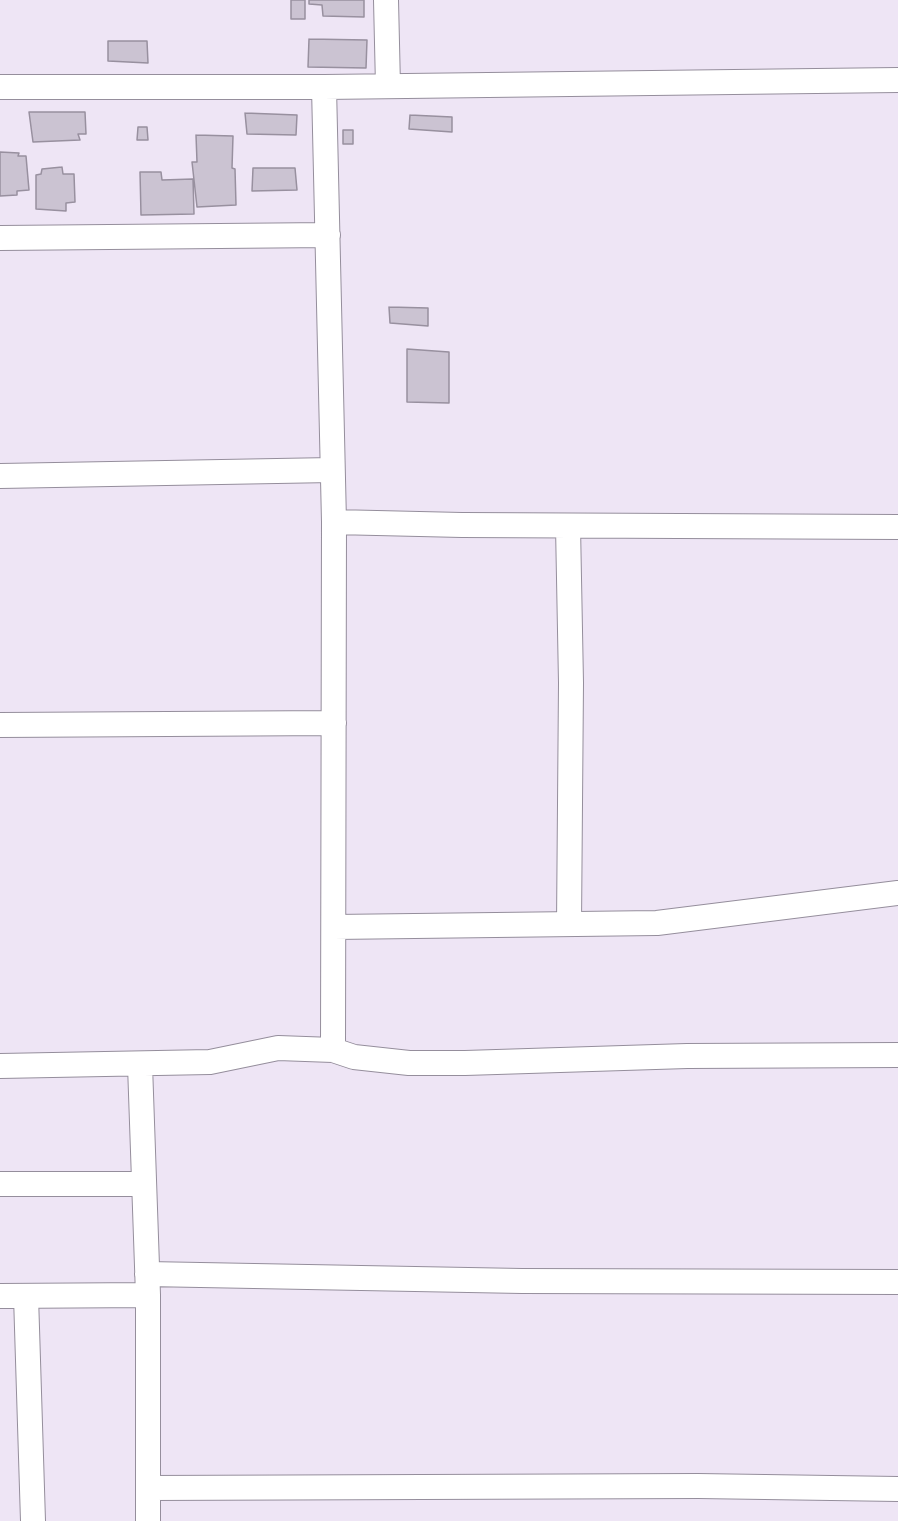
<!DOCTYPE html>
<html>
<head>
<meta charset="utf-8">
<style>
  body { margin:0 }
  canvas { display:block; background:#eee5f5 }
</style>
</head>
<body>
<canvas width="898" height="1521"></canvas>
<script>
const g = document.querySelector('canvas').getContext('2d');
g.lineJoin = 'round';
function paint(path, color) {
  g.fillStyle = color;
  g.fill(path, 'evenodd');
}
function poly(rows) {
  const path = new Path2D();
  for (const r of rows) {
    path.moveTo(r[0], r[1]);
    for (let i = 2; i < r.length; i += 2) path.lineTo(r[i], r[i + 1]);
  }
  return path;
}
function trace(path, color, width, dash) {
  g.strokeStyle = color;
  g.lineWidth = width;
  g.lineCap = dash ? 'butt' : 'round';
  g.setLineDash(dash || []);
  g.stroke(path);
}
const building = poly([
  [291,0,305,0,305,19,291,19,291,0],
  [309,0,364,0,364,17,323,16,322,5,309,4,309,0],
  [309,39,367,40,366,68,308,67,309,39],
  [108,41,147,41,148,63,108,61,108,41],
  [29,112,85,112,86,134,78,134,80,140,33,142,29,112],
  [245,113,297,115,296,135,247,134,245,113],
  [410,115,452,117,452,132,409,129,410,115],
  [138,127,147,127,148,140,137,140,138,127],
  [343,130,353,130,353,144,343,144,343,130],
  [196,135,233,136,232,168,235,169,236,205,197,207,192,162,197,162,196,135],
  [0,152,19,153,18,156,26,156,29,190,17,191,17,195,0,196,0,152],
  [62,167,63,174,74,174,75,202,66,203,66,211,36,209,36,175,41,174,42,169,62,167],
  [253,168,295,168,297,190,252,191,253,168],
  [140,172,161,172,162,180,193,179,194,214,141,215,140,172],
  [389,307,428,308,428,326,390,323,389,307],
  [407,349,449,352,449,403,407,402,407,349]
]);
paint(building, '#cbc3d2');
trace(building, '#98909f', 1.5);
const minor = poly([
  [386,0,388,86],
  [0,87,324,87,898,80],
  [324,87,334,522,333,1050],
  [0,238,328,235],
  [0,476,332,470],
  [334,522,462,525,898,527],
  [568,526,571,683,569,924],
  [0,725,334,723],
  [334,927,657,923,898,893],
  [140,1065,148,1295,148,1521],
  [0,1066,210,1062,278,1048,333,1050,354,1057,409,1063,465,1063,687,1056,898,1055],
  [0,1184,144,1184],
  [147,1274,522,1281,898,1282],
  [0,1296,148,1295],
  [26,1296,33,1521],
  [149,1488,698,1486,898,1489]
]);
trace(minor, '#958e9c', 26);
trace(minor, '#fff', 24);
</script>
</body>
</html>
